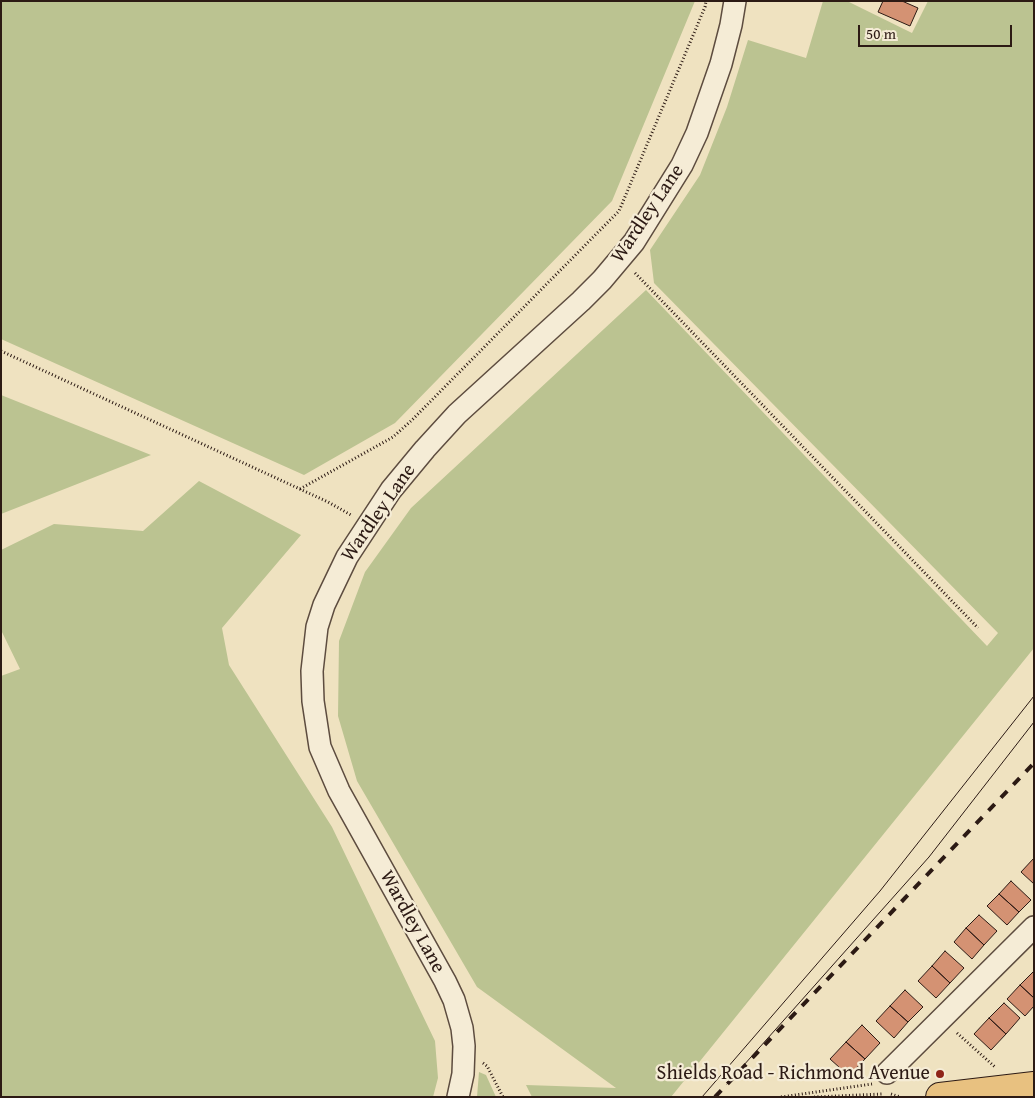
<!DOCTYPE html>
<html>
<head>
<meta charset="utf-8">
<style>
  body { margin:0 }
  #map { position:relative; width:1035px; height:1098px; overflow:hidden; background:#efe2c0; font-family:"Gentium Book Plus",serif }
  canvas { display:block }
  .frame { position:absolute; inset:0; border:2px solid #2c1a14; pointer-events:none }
  .scale { position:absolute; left:858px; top:25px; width:154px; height:22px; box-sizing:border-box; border:2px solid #2c1a14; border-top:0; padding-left:6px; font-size:15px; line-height:18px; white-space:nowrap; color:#2c1a14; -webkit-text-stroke:4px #f5ecd6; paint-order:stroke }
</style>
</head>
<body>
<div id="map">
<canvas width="1035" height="1098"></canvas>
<div class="frame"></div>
<div class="scale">50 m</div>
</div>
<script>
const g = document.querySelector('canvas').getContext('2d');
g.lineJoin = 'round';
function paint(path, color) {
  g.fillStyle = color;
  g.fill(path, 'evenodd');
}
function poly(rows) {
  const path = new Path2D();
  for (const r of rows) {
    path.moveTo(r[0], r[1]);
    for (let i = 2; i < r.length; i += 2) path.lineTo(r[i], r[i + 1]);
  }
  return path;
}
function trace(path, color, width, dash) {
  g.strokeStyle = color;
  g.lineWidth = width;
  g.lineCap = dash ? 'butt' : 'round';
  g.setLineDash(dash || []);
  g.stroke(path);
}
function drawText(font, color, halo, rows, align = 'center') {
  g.font = font + ' "Gentium Book Plus",serif';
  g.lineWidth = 4.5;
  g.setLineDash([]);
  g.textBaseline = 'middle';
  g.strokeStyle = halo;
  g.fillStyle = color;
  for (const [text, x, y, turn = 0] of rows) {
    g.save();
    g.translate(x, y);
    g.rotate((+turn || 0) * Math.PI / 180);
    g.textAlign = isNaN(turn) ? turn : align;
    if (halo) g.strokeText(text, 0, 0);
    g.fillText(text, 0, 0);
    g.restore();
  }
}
paint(poly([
  [1,1,695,1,612,201,395,423,304,475,1,339],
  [823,1,847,1,912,33,928,1,1034,1,1034,648,671,1097,532,1097,526,1085,616,1088,477,987,357,781,338,716,339,641,365,572,411,508,646,290,987,646,998,633,654,283,650,250,700,175,727,107,748,40,806,58],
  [1,395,151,455,1,514],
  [199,481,301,535,222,628,229,665,332,827,435,1041,438,1078,433,1097,1,1097,1,676,20,669,1,630,1,550,54,524,143,531],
  [479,1072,486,1075,496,1097,477,1097]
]), '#bbc391');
const building = poly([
  [883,1,902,1,918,8,910,26,878,12,883,1],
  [1034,858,1034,884,1021,872,1034,858],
  [1011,881,1031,900,1019,912,999,894,1011,881],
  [999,894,1019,912,1007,925,987,906,999,894],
  [979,915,997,931,984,945,966,928,979,915],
  [966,928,984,945,972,959,954,942,966,928],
  [945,951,964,968,950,983,932,966,945,951],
  [932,966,950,983,936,998,918,981,932,966],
  [1034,971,1034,998,1020,985,1034,971],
  [1020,985,1034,998,1034,1006,1025,1016,1007,999,1020,985],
  [905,990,923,1007,908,1022,890,1006,905,990],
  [1004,1003,1020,1018,1006,1034,989,1018,1004,1003],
  [890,1006,908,1022,894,1038,876,1021,890,1006],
  [989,1018,1006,1034,991,1050,974,1034,989,1018],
  [862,1025,880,1043,865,1059,846,1042,862,1025],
  [846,1042,865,1059,849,1076,830,1059,846,1042]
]);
paint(building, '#d49273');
trace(building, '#2c1a14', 1);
const minor = poly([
  [887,1073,1034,927],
  [458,1097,463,1074,464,1046,462,1028,454,1000,445,981,339,791,320,747,313,701,312,671,317,627,324,605,347,557,391,490,425,449,457,414,581,301,602,280,634,242,682,165,697,133,721,64,731,25,735,1]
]);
const primary = poly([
  [940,1097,1034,1086]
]);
trace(minor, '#5d4c3f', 24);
trace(primary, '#2c1a14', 30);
trace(poly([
  [635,273,978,628],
  [1,351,328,502,351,515],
  [300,489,393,437,412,420,619,211,705,7,706,1],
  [957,1033,995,1067],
  [483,1063,487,1066,503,1097],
  [891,1094,900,1097],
  [781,1097,872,1084],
  [814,1097,882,1094]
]), '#2c1a14', 3, [1, 2.5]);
trace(minor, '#f5ecd6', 21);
trace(primary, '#e8c180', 28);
trace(poly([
  [727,1084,929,857,1034,722],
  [702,1097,880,891,1034,696]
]), '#2c1a14', 1);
trace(poly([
  [715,1097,1034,763]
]), '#2c1a14', 4, [9, 9]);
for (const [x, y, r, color] of [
  [940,1074,5,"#8f2418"]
]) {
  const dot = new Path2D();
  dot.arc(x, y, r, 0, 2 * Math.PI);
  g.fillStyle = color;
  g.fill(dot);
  trace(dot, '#f5ecd6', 2);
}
drawText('20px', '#2c1a14', '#f5ecd6', [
  ["Wardley Lane",648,214,-56],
  ["Wardley Lane",379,513,-55],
  ["Wardley Lane",412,922,61]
]);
drawText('20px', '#2c1a14', '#f5ecd6', [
  ["Shields Road - Richmond Avenue",930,1074]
], 'right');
</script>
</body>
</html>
